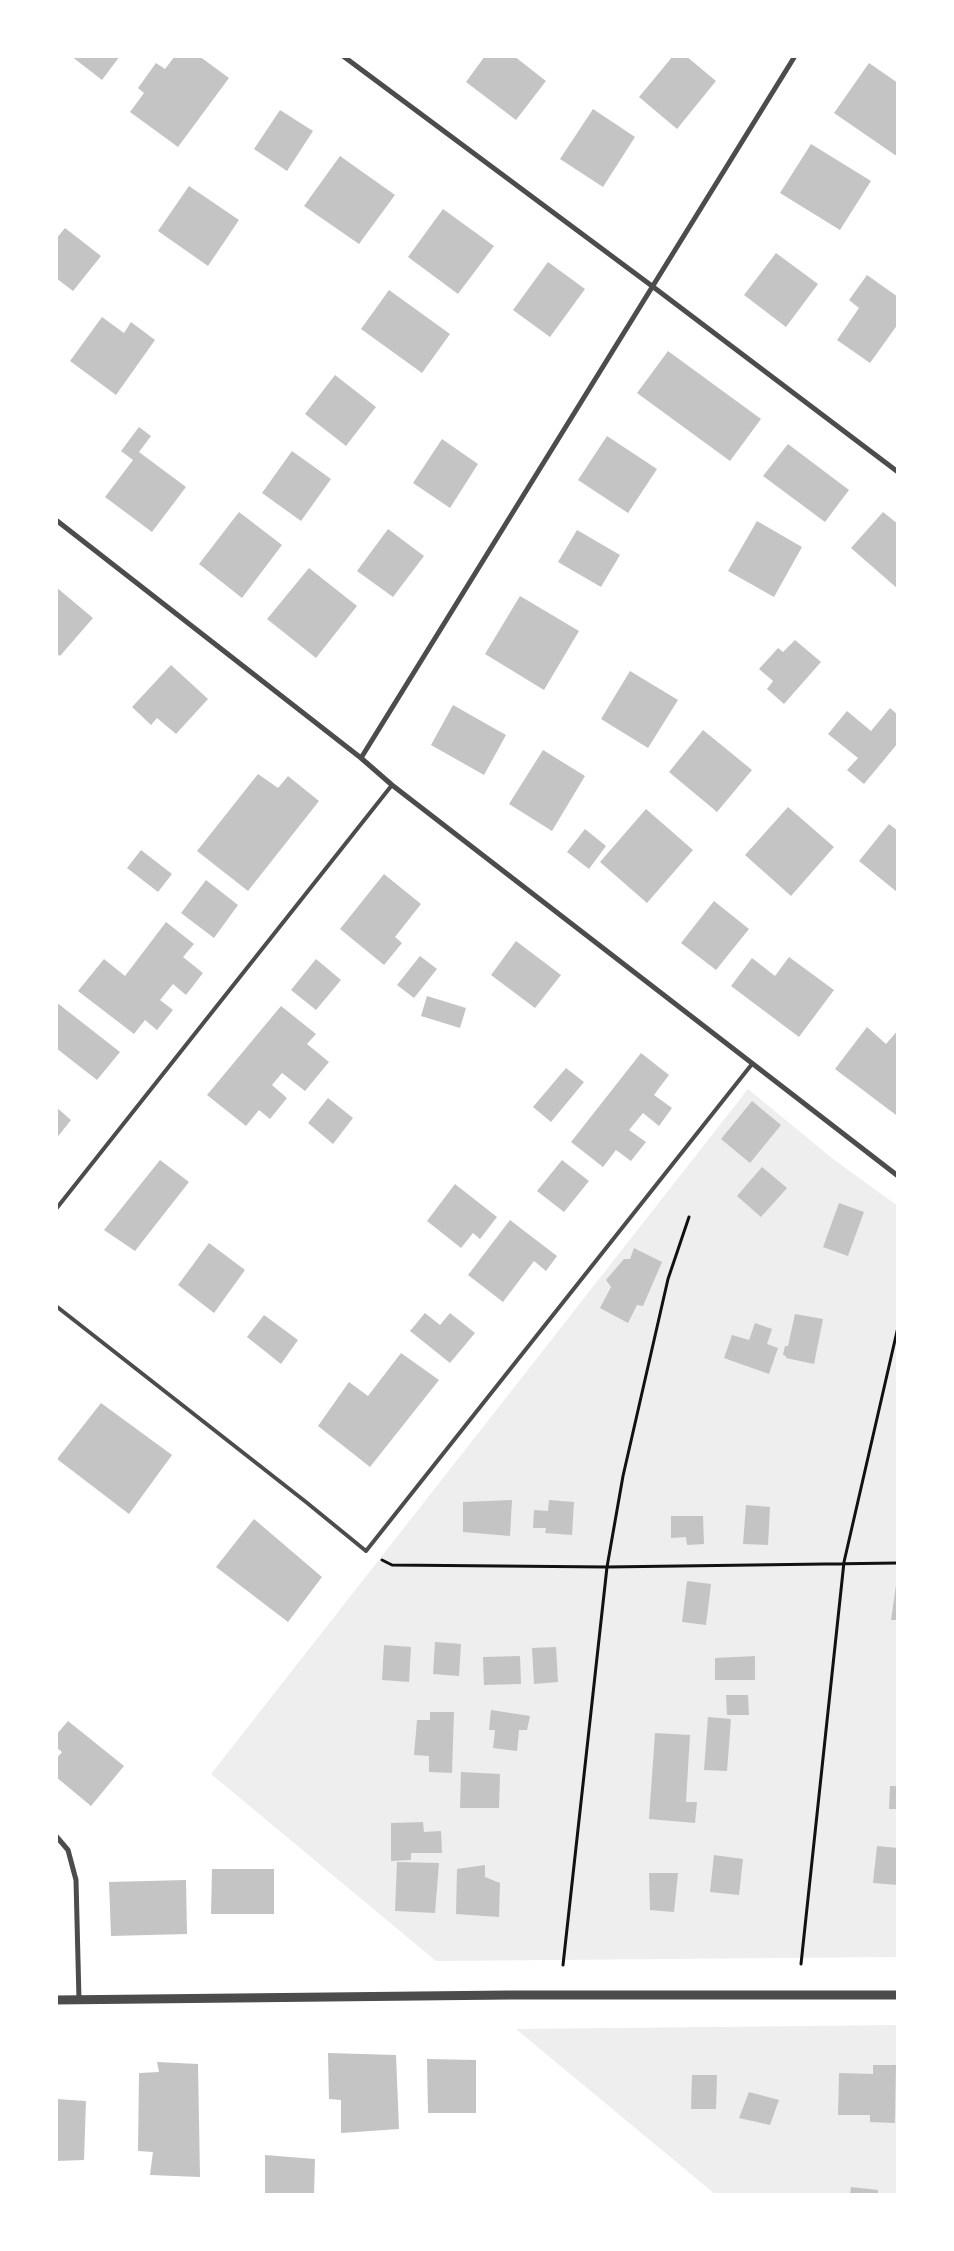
<!DOCTYPE html>
<html>
<head>
<meta charset="utf-8">
<style>
  body { margin:0 }
  #map { position:relative; width:954px; height:2251px; overflow:hidden; background:#fff; font-family:"Space Grotesk",sans-serif }
  canvas { display:block }
  .frame { position:absolute; inset:0; border:58px solid #fff; pointer-events:none }
</style>
</head>
<body>
<div id="map">
<canvas width="954" height="2251"></canvas>
<div class="frame"></div>
</div>
<script>
const g = document.querySelector('canvas').getContext('2d');
g.lineJoin = 'round';
function paint(path, color) {
  g.fillStyle = color;
  g.fill(path, 'evenodd');
}
function poly(rows) {
  const path = new Path2D();
  for (const r of rows) {
    path.moveTo(r[0], r[1]);
    for (let i = 2; i < r.length; i += 2) path.lineTo(r[i], r[i + 1]);
  }
  return path;
}
function trace(path, color, width, dash) {
  g.strokeStyle = color;
  g.lineWidth = width;
  g.lineCap = dash ? 'butt' : 'round';
  g.setLineDash(dash || []);
  g.stroke(path);
}
paint(poly([
  [748,1089,833,1159,898,1206,898,1957,436,1961,211,1774],
  [898,2025,898,2195,716,2195,516,2029]
]), '#eee');
paint(poly([
  [71,56,120,56,102,80],
  [175,56,199,56,229,78,178,147,130,112,144,93,138,88,156,63,165,69],
  [485,56,514,56,546,81,516,120,466,82],
  [673,56,686,56,716,81,677,129,639,97],
  [869,63,898,83,898,157,834,113],
  [593,109,635,137,603,187,560,159],
  [280,110,313,131,287,171,254,149],
  [811,144,871,181,840,230,780,193],
  [340,156,395,195,359,244,304,206],
  [189,186,239,220,208,266,158,231],
  [443,209,494,246,458,294,408,257],
  [65,228,101,256,73,291,56,278,56,239],
  [776,253,818,284,786,327,744,295],
  [548,262,585,289,550,337,513,310],
  [867,275,898,297,898,324,870,363,837,340,859,308,849,300],
  [389,290,450,334,422,373,361,329],
  [102,317,124,333,131,322,155,340,116,395,70,361],
  [668,351,761,419,730,461,637,393],
  [335,375,376,407,346,446,305,414],
  [139,427,151,436,139,452,186,487,152,532,105,497,133,460,121,451],
  [607,436,657,469,628,513,578,480],
  [442,439,478,464,450,508,413,483],
  [788,444,849,490,825,522,763,476],
  [292,451,331,479,301,521,262,493],
  [239,512,282,545,242,598,199,564],
  [883,512,898,524,898,589,851,548],
  [757,521,802,547,774,597,728,571],
  [388,529,424,556,393,597,357,571],
  [577,530,620,555,601,587,558,562],
  [309,568,357,606,316,658,267,619],
  [56,587,93,618,60,656,56,653],
  [520,596,579,631,544,690,485,654],
  [795,640,821,662,784,704,767,689,773,681,759,669,778,648,783,652],
  [171,665,208,699,176,734,157,718,151,725,132,707],
  [630,671,678,700,648,748,601,719],
  [453,705,506,735,484,775,431,745],
  [890,708,898,715,898,743,864,784,847,770,858,758,828,734,847,711,871,731],
  [703,730,752,770,717,812,669,772],
  [543,750,585,776,552,831,509,804],
  [258,774,278,788,288,776,319,801,248,891,197,851],
  [788,807,834,847,791,896,745,855],
  [646,809,693,850,647,903,600,862],
  [889,824,898,831,897,892,859,861],
  [585,829,606,846,589,869,567,852],
  [141,850,172,874,158,892,127,868],
  [384,874,421,904,395,937,402,943,384,965,340,929],
  [206,880,238,905,214,938,181,913],
  [714,901,749,929,716,970,681,943],
  [166,922,194,944,183,957,203,973,186,995,173,984,160,1000,173,1010,157,1030,145,1020,134,1034,78,991,104,959,125,976],
  [516,941,561,975,535,1008,491,975],
  [420,956,437,969,414,998,397,985],
  [789,957,834,990,799,1037,731,986,752,958,775,976],
  [316,959,341,980,316,1010,291,990],
  [427,996,466,1008,460,1028,421,1016],
  [56,1002,120,1052,97,1080,56,1048],
  [281,1006,316,1034,307,1044,329,1062,305,1091,282,1073,272,1085,287,1098,270,1119,259,1110,246,1126,207,1095],
  [867,1027,886,1044,898,1030,898,1113,896,1115,835,1069],
  [641,1053,669,1075,654,1095,672,1108,659,1126,643,1113,629,1130,646,1142,631,1161,616,1150,603,1167,571,1142],
  [566,1068,584,1082,551,1122,533,1107],
  [328,1098,353,1118,333,1144,308,1123],
  [752,1101,781,1125,750,1163,721,1139],
  [56,1107,71,1120,56,1139],
  [160,1160,189,1182,135,1251,104,1230],
  [562,1160,589,1181,564,1212,537,1191],
  [762,1167,787,1188,761,1217,737,1196],
  [455,1184,497,1217,480,1239,473,1233,461,1248,427,1221],
  [839,1203,864,1212,848,1256,823,1247],
  [510,1220,557,1256,546,1271,534,1261,503,1302,468,1275],
  [209,1243,245,1270,214,1313,178,1285],
  [634,1248,662,1262,643,1306,637,1305,628,1323,600,1308,611,1287,606,1280,624,1259,630,1259],
  [425,1313,440,1325,450,1313,475,1333,450,1363,410,1331],
  [795,1314,823,1319,814,1364,786,1358,786,1356,783,1355,785,1346,788,1346],
  [264,1315,298,1340,281,1364,247,1337],
  [755,1323,772,1329,767,1344,778,1348,769,1374,724,1358,732,1335,749,1340],
  [401,1353,439,1380,370,1467,318,1426,349,1382,368,1396],
  [101,1403,172,1455,129,1514,57,1459],
  [512,1500,510,1536,463,1532,463,1502],
  [549,1500,574,1502,572,1535,545,1533,546,1528,533,1528,534,1510,548,1511],
  [746,1505,770,1507,768,1545,743,1544],
  [671,1516,703,1516,704,1544,687,1545,686,1537,671,1538],
  [254,1519,322,1577,288,1622,216,1567],
  [687,1581,711,1584,706,1625,682,1622],
  [896,1585,898,1585,898,1620,891,1620],
  [435,1642,461,1644,459,1676,433,1674],
  [384,1645,411,1647,409,1682,382,1680],
  [556,1647,558,1682,534,1684,532,1648],
  [520,1656,521,1684,484,1685,483,1657],
  [755,1656,755,1680,715,1680,715,1658],
  [726,1695,748,1695,749,1715,727,1715],
  [491,1710,530,1716,527,1730,519,1730,517,1751,493,1748,495,1730,489,1730],
  [430,1712,454,1712,452,1773,429,1772,429,1756,414,1755,417,1720,430,1720],
  [708,1717,731,1719,727,1771,704,1770],
  [68,1721,124,1766,91,1806,56,1777,56,1759,62,1752,56,1747,56,1735],
  [655,1733,690,1735,686,1802,697,1802,695,1823,649,1819],
  [461,1772,500,1774,499,1808,460,1808],
  [890,1786,898,1786,898,1809,889,1809],
  [423,1822,424,1832,441,1831,442,1853,411,1853,411,1860,391,1861,391,1823],
  [877,1846,898,1848,898,1885,873,1883],
  [714,1855,743,1859,739,1895,710,1892],
  [397,1862,439,1863,435,1913,395,1911],
  [485,1865,485,1877,500,1883,499,1917,456,1914,457,1869],
  [212,1869,274,1869,274,1914,211,1914],
  [649,1873,678,1873,674,1912,650,1910],
  [186,1880,187,1934,111,1936,109,1882],
  [328,2053,396,2055,399,2129,341,2133,341,2100,329,2099],
  [427,2059,476,2060,476,2113,428,2113],
  [157,2062,198,2064,200,2177,150,2175,153,2152,138,2151,139,2073,159,2072],
  [873,2065,896,2065,895,2123,870,2122,870,2115,838,2115,839,2073,873,2074],
  [692,2075,717,2075,716,2109,691,2109],
  [749,2092,779,2100,770,2125,739,2118],
  [56,2099,86,2101,84,2160,56,2161],
  [265,2155,315,2159,314,2195,265,2195],
  [851,2187,878,2190,878,2195,850,2195]
]), '#c4c4c4');
trace(poly([
  [382,1560,392,1565,607,1567,898,1563],
  [801,1964,844,1562,898,1327],
  [563,1965,607,1567,623,1476,668,1279,689,1217]
]), '#111', 3);
trace(poly([
  [56,1209,392,785],
  [56,1306,306,1502,366,1551,752,1064]
]), '#4c4c4c', 4);
trace(poly([
  [343,56,652,286,898,472],
  [56,520,361,758,392,785,898,1176],
  [361,758,795,56],
  [56,1836,68,1850,76,1880,79,2000]
]), '#4c4c4c', 5);
trace(poly([
  [56,2000,509,1995,898,1995]
]), '#4c4c4c', 9);
</script>
</body>
</html>
